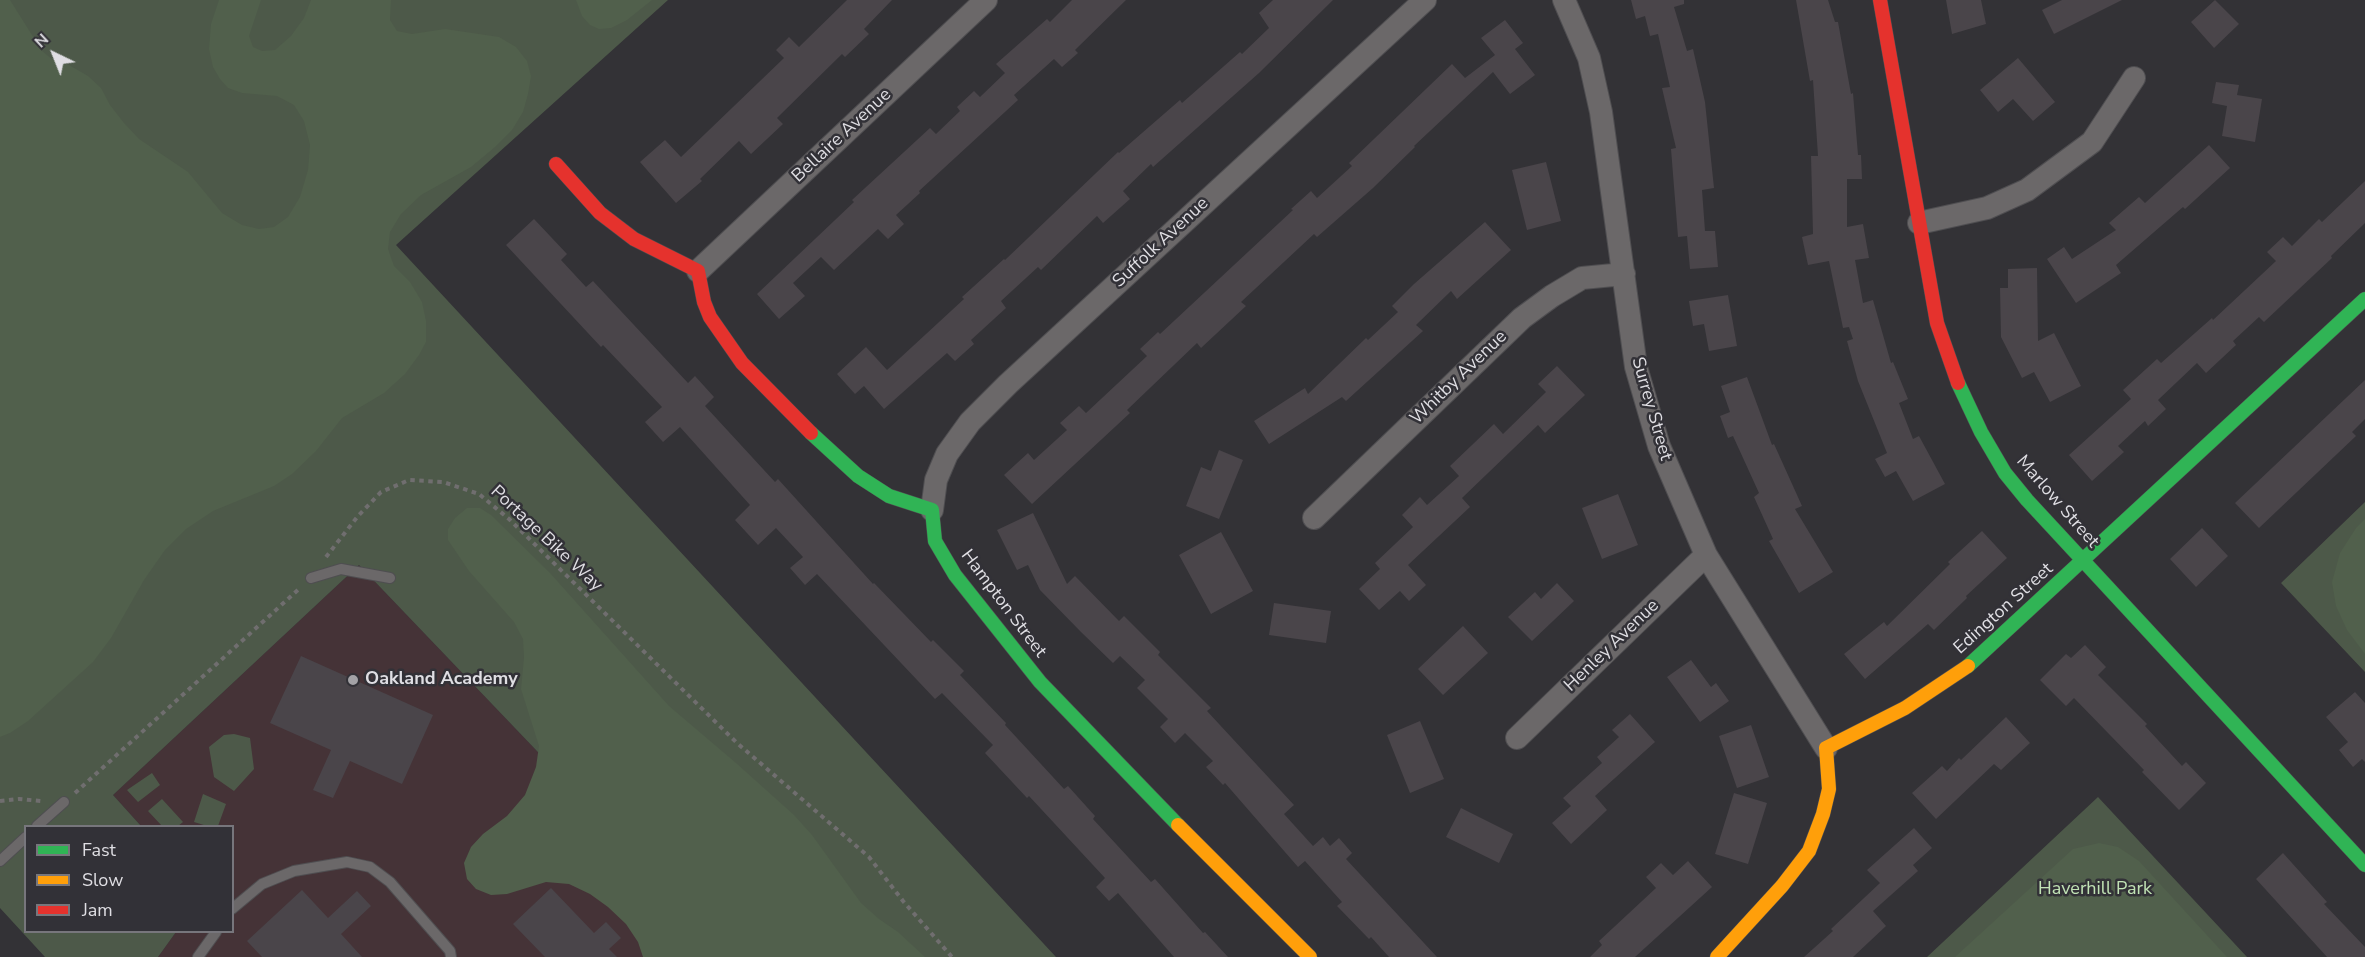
<!DOCTYPE html>
<html>
<head>
<meta charset="utf-8">
<style>
  body { margin:0 }
  #map { position:relative; width:2365px; height:957px; overflow:hidden; background:#333236; font-family:"Nunito Sans",sans-serif }
  canvas { display:block }
  .legend { position:absolute; left:24px; top:825px; width:210px; height:108px; box-sizing:border-box; background:#323137; border:2px solid #77767c; margin:0; padding:8px 10px; list-style:none; font-size:18px; color:#dfdee3 }
  .legend li { display:flex; align-items:center; gap:12px; height:30px }
  .legend b { width:30px; border:2px solid #77767c }
  .north { position:absolute; left:24px; top:24px; width:60px; height:60px; -webkit-text-stroke:4px #323137; paint-order:stroke; rotate:317deg; font-size:16px; font-weight:700; line-height:24px; text-align:center; color:#dfdee3 }
  .north::after { content:''; display:block; margin:auto; width:21px; height:27px; background:#dfdee3; clip-path:polygon(50% 0,100% 100%,50% 72%,0 100%) }
</style>
</head>
<body>
<div id="map">
<canvas width="2365" height="957"></canvas>
<ul class="legend">
<li><b style="height:8px;background:#30b455"></b>Fast</li>
<li><b style="height:8px;background:#ff9f0a"></b>Slow</li>
<li><b style="height:8px;background:#e5322d"></b>Jam</li>
</ul>
<div class="north">N</div>
</div>
<script>
const g = document.querySelector('canvas').getContext('2d');
g.lineJoin = 'round';
function paint(path, color) {
  g.fillStyle = color;
  g.fill(path, 'evenodd');
}
function poly(rows) {
  const path = new Path2D();
  for (const r of rows) {
    path.moveTo(r[0], r[1]);
    for (let i = 2; i < r.length; i += 2) path.lineTo(r[i], r[i + 1]);
  }
  return path;
}
function trace(path, color, width, dash) {
  g.strokeStyle = color;
  g.lineWidth = width;
  g.lineCap = dash ? 'butt' : 'round';
  g.setLineDash(dash || []);
  g.stroke(path);
}
function drawText(font, color, halo, rows, align = 'center') {
  g.font = font + ' "Nunito Sans",sans-serif';
  g.lineWidth = 5;
  g.setLineDash([]);
  g.textBaseline = 'middle';
  g.strokeStyle = halo;
  g.fillStyle = color;
  for (const [text, x, y, turn = 0] of rows) {
    g.save();
    g.translate(x, y);
    g.rotate((+turn || 0) * Math.PI / 180);
    g.textAlign = isNaN(turn) ? turn : align;
    if (halo) g.strokeText(text, 0, 0);
    g.fillText(text, 0, 0);
    g.restore();
  }
}
paint(poly([
  [359,565,734,957,158,957,176,932,232,932,232,826,141,826,113,795]
]), '#453337');
paint(poly([
  [0,0,668,0,396,245,1056,957,734,957,359,565,113,795,141,826,26,826,26,932,176,932,158,957,45,957,0,908],
  [2365,502,2365,672,2281,583],
  [234,734,250,738,254,769,234,791,214,777,209,747,224,735],
  [152,773,160,785,138,802,127,790],
  [203,794,226,804,218,826,207,826,194,822],
  [2098,797,2247,957,1927,957],
  [162,799,183,822,178,826,162,826,148,811]
]), '#4d5949');
paint(poly([
  [0,0,10,0,42,51,53,60,69,65,88,76,101,88,110,105,124,123,139,139,188,172,222,213,242,225,259,229,274,227,288,217,300,197,308,170,310,145,304,121,294,105,277,96,242,93,228,88,220,79,213,67,209,49,211,24,219,0,261,0,249,36,253,47,262,51,275,50,291,36,304,18,311,0,391,0,390,20,397,31,412,34,445,29,499,37,516,47,527,61,531,76,528,94,523,112,512,130,495,147,471,167,421,195,401,214,390,232,388,249,394,266,410,282,422,302,426,321,426,342,419,355,405,374,384,393,342,418,316,451,292,474,274,486,213,511,186,529,165,550,144,580,111,638,93,662,28,721,10,733,0,737],
  [576,0,652,0,627,20,611,28,599,29,590,25,582,16],
  [467,508,480,508,491,515,550,573,669,706,736,763,794,815,812,835,861,903,879,919,898,932,925,957,643,957,638,942,626,924,608,907,590,894,569,884,546,882,507,894,491,895,476,889,467,879,464,863,471,847,483,834,507,816,525,795,536,767,539,746,521,689,524,657,523,639,514,622,469,571,448,540,448,529,455,518],
  [2365,519,2365,654,2347,630,2336,606,2332,582,2340,553,2356,528],
  [2099,843,2118,847,2139,861,2227,957,1955,957,2073,849]
]), '#51604c');
paint(poly([
  [847,0,892,0,864,29,869,34,845,57,842,54,777,118,783,124,751,154,739,141,700,179,702,181,676,203,640,162,665,140,681,157,784,58,776,50,789,37,799,47],
  [1072,0,1126,0,1075,50,1078,53,1062,67,1054,59,1014,95,1018,100,919,191,920,193,896,215,904,224,888,239,878,229,834,270,821,257,793,283,805,296,779,319,757,294,854,202,852,200,930,128,936,134,960,111,957,107,974,91,980,97,1005,73,996,64,1047,19,1050,22],
  [1273,0,1333,0,1259,73,1153,167,1151,164,1123,191,1130,199,1103,223,1097,216,1041,270,1038,267,1001,301,1006,308,971,340,974,344,955,361,947,353,884,409,864,386,855,394,837,374,866,347,887,370,964,299,962,297,1004,259,1005,260,1118,152,1119,153,1180,100,1182,103,1240,52,1242,54,1269,28,1259,13],
  [1631,0,1684,0,1684,4,1674,7,1687,51,1693,49,1705,102,1714,188,1702,190,1705,231,1715,231,1718,267,1690,269,1687,236,1678,237,1671,149,1676,148,1662,88,1670,87,1658,34,1650,36,1645,16,1636,19],
  [1796,0,1828,0,1835,22,1838,22,1851,94,1853,93,1858,155,1861,155,1862,179,1847,179,1847,227,1863,224,1869,258,1855,260,1863,303,1873,300,1891,363,1893,362,1908,399,1899,403,1913,439,1919,436,1945,484,1913,501,1896,471,1885,477,1875,459,1887,453,1858,381,1847,341,1853,339,1849,327,1843,328,1829,261,1808,265,1802,237,1813,234,1811,156,1818,156,1813,80,1810,81],
  [1946,0,1981,0,1986,24,1952,34],
  [2062,0,2122,0,2054,34,2042,10],
  [2215,0,2239,24,2214,48,2191,22],
  [1505,20,1523,43,1515,49,1535,75,1510,94,1493,72,1414,146,1415,147,1373,188,1317,237,1314,234,1241,302,1246,306,1201,348,1197,343,1127,410,1130,413,1032,504,1004,475,1028,453,1034,460,1067,430,1060,423,1079,406,1086,413,1147,356,1140,349,1158,332,1160,334,1293,210,1291,209,1311,191,1317,198,1352,166,1349,163,1452,64,1465,78,1495,55,1481,38],
  [2018,58,2055,102,2033,121,2013,99,1998,112,1980,90],
  [2216,82,2239,85,2237,95,2262,99,2255,142,2222,136,2227,106,2212,103],
  [2209,145,2230,168,2185,209,2183,207,2116,265,2121,273,2076,303,2047,259,2064,247,2072,259,2116,230,2109,223,2139,197,2145,203],
  [1546,162,1561,221,1527,230,1512,170],
  [2365,181,2365,223,2331,256,2332,258,2264,322,2259,317,2233,341,2236,345,2206,373,2197,363,2158,400,2166,409,2148,426,2145,421,2118,446,2124,452,2092,481,2069,455,2131,399,2123,390,2157,359,2161,363,2212,318,2213,320,2276,261,2267,252,2283,237,2292,246,2319,219,2322,222],
  [534,219,567,254,561,260,586,287,593,281,688,383,695,376,714,397,705,406,775,482,778,479,873,584,874,583,931,642,933,640,964,671,960,675,1006,723,1005,725,1064,789,1068,786,1095,816,1093,819,1151,882,1155,879,1203,933,1205,932,1228,957,1174,957,1118,893,1109,901,1096,887,1105,878,1029,796,1027,798,985,753,993,745,942,693,935,699,817,574,805,585,790,568,803,557,776,528,758,545,735,520,750,505,680,427,663,442,645,422,662,407,603,345,601,347,506,245],
  [1485,222,1511,250,1457,299,1451,291,1416,325,1423,331,1346,401,1342,397,1269,444,1254,421,1305,388,1308,394,1366,338,1368,340,1398,312,1392,306,1414,284],
  [2037,268,2038,341,2054,333,2081,386,2050,402,2034,372,2022,378,2001,337,2000,288,2008,288,2008,269],
  [1728,295,1737,346,1709,351,1704,324,1693,326,1689,301],
  [1557,366,1585,395,1545,433,1538,425,1462,498,1470,507,1408,565,1426,585,1409,601,1400,591,1379,610,1359,589,1380,569,1375,563,1413,527,1402,515,1420,497,1427,505,1459,476,1450,466,1494,424,1503,434,1546,392,1538,384],
  [1747,377,1772,445,1774,444,1802,506,1795,509,1833,572,1799,593,1769,541,1773,539,1754,497,1759,493,1733,436,1728,438,1720,416,1730,412,1721,386],
  [2365,380,2365,419,2352,432,2356,436,2259,528,2235,503],
  [1219,450,1243,460,1219,519,1186,506,1201,467,1211,471],
  [1618,494,1638,545,1602,559,1582,508],
  [1033,513,1067,584,1075,576,1119,621,1124,616,1160,652,1158,655,1211,708,1207,711,1294,805,1284,814,1313,846,1323,837,1330,846,1339,838,1352,853,1346,859,1437,957,1389,957,1371,937,1369,939,1337,906,1342,902,1305,861,1298,867,1225,783,1223,785,1206,767,1213,761,1185,733,1175,743,1160,727,1168,719,1137,688,1145,680,1120,656,1113,663,1081,632,1040,590,1028,565,1017,570,997,530],
  [2202,528,2228,556,2196,587,2170,559],
  [1982,531,2007,558,1966,596,1967,598,1934,630,1928,624,1865,679,1844,654,1884,622,1887,626,1950,564,1948,562],
  [1221,532,1253,591,1211,614,1179,555],
  [1557,583,1574,601,1532,641,1508,617,1535,592,1541,599],
  [1274,603,1331,611,1326,643,1269,635],
  [1463,626,1488,653,1443,695,1418,669],
  [2085,645,2106,667,2098,675,2147,724,2145,726,2182,766,2186,762,2206,783,2179,810,2142,772,2144,770,2074,698,2066,706,2040,680,2066,654,2071,658],
  [301,656,433,715,402,784,350,761,333,798,313,790,331,750,270,723],
  [1691,660,1711,687,1716,683,1729,701,1700,722,1667,677],
  [2355,692,2365,703,2365,762,2362,759,2353,767,2339,750,2348,742,2326,717],
  [1630,714,1655,742,1595,796,1607,810,1571,844,1552,823,1571,806,1563,798,1602,763,1597,757,1619,737,1612,730],
  [2006,717,2030,743,2001,770,1994,764,1936,819,1912,793,1942,766,1947,771,1959,758,1961,760],
  [1420,721,1444,779,1410,793,1387,735],
  [1751,725,1769,777,1737,788,1719,736],
  [1734,793,1767,803,1748,864,1715,854],
  [1461,808,1513,834,1499,863,1446,837],
  [1914,828,1932,848,1913,865,1918,871,1873,911,1886,926,1853,957,1804,957,1833,931,1831,929,1880,883,1867,870],
  [2283,853,2327,902,2324,904,2365,947,2365,957,2327,957,2256,879],
  [1688,861,1712,887,1635,957,1590,957,1602,945,1599,941,1656,888,1646,877,1661,863,1673,875],
  [551,888,594,933,606,922,621,938,609,949,617,957,545,957,513,924],
  [302,890,328,918,357,891,371,906,341,934,362,957,262,957,247,941]
]), '#4a454a');
const lane = poly([
  [311,578,341,569,390,578],
  [37,826,64,802],
  [0,861,26,837],
  [232,909,262,884,294,871,347,862,370,867,390,882,450,951,451,957],
  [198,957,216,932]
]);
const street = poly([
  [1564,0,1589,58,1601,112,1636,367,1659,446,1706,555,1826,748],
  [1919,223,1987,208,2027,190,2092,142,2134,78],
  [698,271,986,0],
  [932,510,936,480,947,454,970,422,1008,384,1425,0],
  [1314,518,1522,318,1552,296,1582,278,1624,274],
  [1517,738,1706,555]
]);
const fast = poly([
  [1958,383,1981,432,2005,473,2027,500,2365,865],
  [811,433,858,476,889,496,932,510,935,541,955,575,1040,682,1178,825],
  [1968,666,2365,299]
]);
const slow = poly([
  [1178,825,1310,957],
  [1717,957,1782,886,1809,851,1823,814,1829,789,1826,748,1905,708,1968,666]
]);
const jam = poly([
  [1880,0,1937,323,1958,383],
  [556,164,600,213,634,239,698,271,704,302,710,317,742,363,811,433]
]);
trace(lane, '#4f4e51', 12);
trace(street, '#4f4e51', 24);
trace(fast, '#4f4e51', 15);
trace(slow, '#4f4e51', 15);
trace(jam, '#4f4e51', 15);
trace(poly([
  [326,557,358,516,381,492,409,480,443,482,479,494,509,519,737,743,869,857,903,901,952,957],
  [75,793,300,588],
  [0,801,19,799,41,801]
]), '#706e6f', 4, [4.5, 4.5]);
trace(lane, '#6b6869', 10);
trace(street, '#6b6869', 22);
trace(fast, '#30b455', 14);
trace(slow, '#ff9f0a', 14);
trace(jam, '#e5322d', 14);
for (const [x, y, r, color] of [
  [353,680,6,"#a3a2a6"]
]) {
  const dot = new Path2D();
  dot.arc(x, y, r, 0, 2 * Math.PI);
  g.fillStyle = color;
  g.fill(dot);
  trace(dot, '#323137', 2);
}
drawText('18px', '#dfdee3', '#323137', [
  ["Bellaire Avenue",842,136,-43],
  ["Suffolk Avenue",1161,243,-43],
  ["Whitby Avenue",1459,378,-44],
  ["Surrey Street",1651,409,74],
  ["Marlow Street",2057,502,49],
  ["Portage Bike Way",546,539,43],
  ["Hampton Street",1003,604,53],
  ["Edington Street",2004,609,-42],
  ["Henley Avenue",1612,646,-44]
]);
drawText('bold 18px', '#dfdee3', '#323137', [
  ["Oakland Academy",365,680]
], 'left');
drawText('18px', '#c1e3b5', '#323137', [
  ["Haverhill Park",2095,890]
]);
</script>
</body>
</html>
